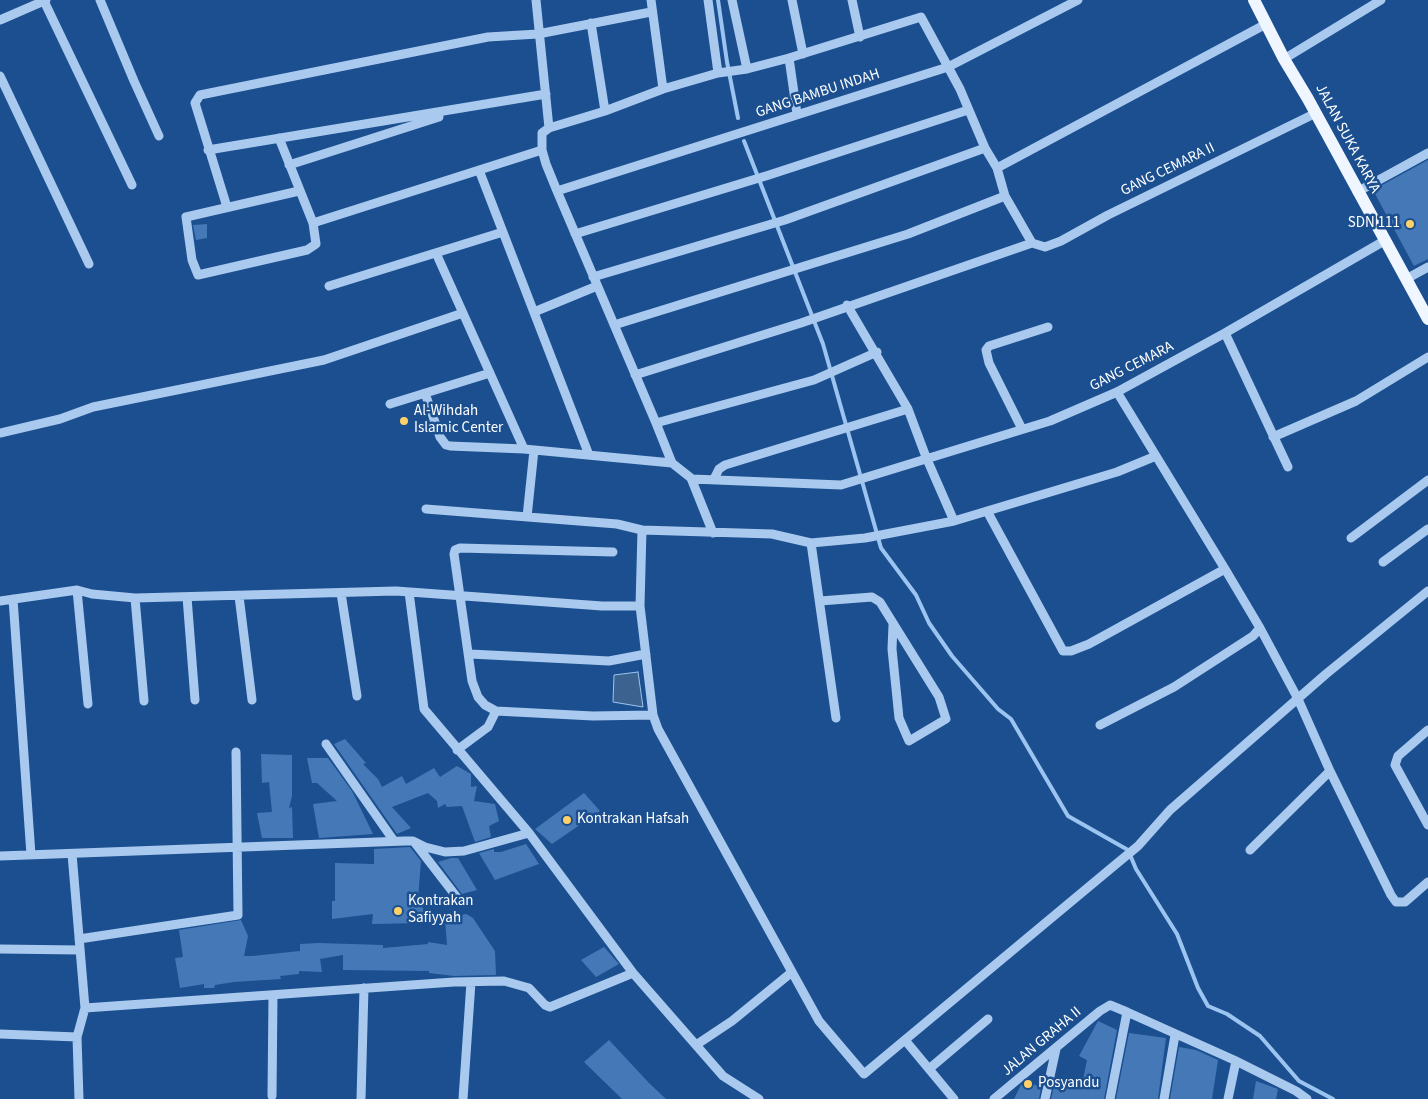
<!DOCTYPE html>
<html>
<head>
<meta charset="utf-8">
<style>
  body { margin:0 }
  canvas { display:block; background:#1b4f8f }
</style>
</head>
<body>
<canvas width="1428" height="1099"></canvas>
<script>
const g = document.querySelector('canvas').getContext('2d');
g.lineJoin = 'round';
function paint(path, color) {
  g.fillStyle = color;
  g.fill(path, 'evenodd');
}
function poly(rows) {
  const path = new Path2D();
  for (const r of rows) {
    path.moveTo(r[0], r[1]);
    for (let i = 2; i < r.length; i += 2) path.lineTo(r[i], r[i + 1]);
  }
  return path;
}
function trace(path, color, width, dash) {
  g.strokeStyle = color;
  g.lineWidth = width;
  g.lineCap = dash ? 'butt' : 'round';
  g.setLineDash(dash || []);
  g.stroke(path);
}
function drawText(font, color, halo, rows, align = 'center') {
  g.font = font + ' "Source Sans 3",sans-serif';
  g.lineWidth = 5;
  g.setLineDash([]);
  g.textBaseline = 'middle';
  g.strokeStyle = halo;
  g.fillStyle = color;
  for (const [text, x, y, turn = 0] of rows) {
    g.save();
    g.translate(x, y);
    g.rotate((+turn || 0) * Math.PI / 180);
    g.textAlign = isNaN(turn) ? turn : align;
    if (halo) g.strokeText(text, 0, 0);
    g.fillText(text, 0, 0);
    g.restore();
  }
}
const water = poly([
  [638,672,643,707,613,702,614,675,638,672]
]);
paint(water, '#3c6290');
trace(water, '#9cc4f0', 1);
trace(poly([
  [718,0,727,62,738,118],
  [744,141,823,344,881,548,916,595,929,623,952,656,998,709,1011,719,1068,816,1128,850,1136,869,1177,934,1198,988,1208,1006,1227,1014,1260,1036,1299,1081,1333,1099]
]), '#9cc4f0', 4);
paint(poly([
  [1428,160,1428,259,1414,266,1373,190],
  [207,224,207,238,196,240,193,225],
  [345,739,366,763,363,764,378,779,382,787,402,776,406,784,434,768,440,777,457,766,471,774,471,787,477,786,474,801,495,804,499,821,489,826,491,837,475,842,462,806,447,807,445,804,438,808,437,801,428,793,392,807,411,828,397,834,334,744],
  [261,754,292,755,292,796,289,808,292,807,293,838,262,838,257,813,272,812,269,782,262,783],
  [307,758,328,758,352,791,373,834,319,838,313,804,337,801,317,783,312,783],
  [584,793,600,811,552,844,535,829],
  [526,844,539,864,495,880,479,853,494,849,494,852,501,852],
  [410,847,421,861,418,899,423,899,423,923,372,924,373,914,332,919,332,901,335,901,335,863,374,864,374,849],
  [451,858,458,858,477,890,462,894,438,862],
  [466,914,473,918,495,951,496,975,454,976,429,973,429,971,343,970,343,955,320,959,322,972,299,971,299,974,280,976,281,979,234,982,215,985,214,988,204,988,204,984,180,988,175,958,183,957,179,930,241,920,248,936,244,956,252,956,300,951,300,944,318,943,383,945,383,948,428,944,428,942,447,945,445,919],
  [604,947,619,964,596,977,581,960],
  [1098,1021,1117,1030,1104,1099,1051,1099,1055,1082,1082,1085,1087,1060,1079,1056],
  [1129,1033,1166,1038,1158,1099,1116,1099],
  [609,1040,649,1083,666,1099,622,1099,584,1062],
  [1179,1047,1196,1050,1218,1060,1212,1099,1170,1099],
  [1026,1080,1041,1088,1039,1099,1014,1099,1021,1085],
  [1256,1081,1278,1089,1276,1099,1253,1099]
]), '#4478b7');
trace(poly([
  [100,0,134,81,159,136],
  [536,0,549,128],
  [651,0,663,89],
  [708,0,718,73],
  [732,0,747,69],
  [792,0,803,54],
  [852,0,860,37],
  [44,1,132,185],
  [0,20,46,0],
  [591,23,605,111],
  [789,58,797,114],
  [1284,59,1381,0],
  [0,76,89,264],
  [279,138,313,223,316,244,307,250,198,275,192,260,186,217,299,191],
  [208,150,546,94],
  [289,165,439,117],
  [997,168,1266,24],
  [479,170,589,455],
  [557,191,948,67,1078,0],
  [1357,192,1428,153],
  [227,207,195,103,200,95,488,37,538,34,651,12],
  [313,223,542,150],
  [575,234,769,175,968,110],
  [1032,243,1045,247,1061,241,1108,215,1316,113],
  [436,253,524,449],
  [593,277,785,220,985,148],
  [1408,278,1428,267],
  [329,286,503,232],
  [847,305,908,409,926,457,954,521],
  [534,312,597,286],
  [614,325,908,234,1005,196],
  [1225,333,1288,467],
  [635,375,801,323,1032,243,1005,196,997,168,985,148,960,89,921,17,789,58,747,69,718,73,663,89,605,111,549,128,542,133,542,150,546,164,557,191,656,423,814,380,877,352],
  [1117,392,1225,569],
  [425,393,440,437,446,445,450,446,524,449,672,463,691,478,713,533],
  [390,404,490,373],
  [656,423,672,463],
  [1022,429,989,363,986,350,989,346,1048,327],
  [0,433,60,419,93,407,324,360,463,313],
  [1273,437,1356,401,1428,357],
  [692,479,841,485,1050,421,1117,392,1225,333,1384,241],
  [714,479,719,469,725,465,908,409],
  [426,509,617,524,642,530,772,534,811,543,865,538,954,521,1117,472,1156,456],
  [987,511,1063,651,1071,651,1089,644,1225,569,1260,628],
  [527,517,534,450],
  [642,530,640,606,653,715,658,729,819,1021,864,1074,1115,865,1138,846,1170,810,1326,674,1428,591],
  [1351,538,1428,480],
  [811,543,836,718],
  [613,552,460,548,455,550,454,554,472,681,478,697,485,705,496,711,593,716,653,715],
  [1383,562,1428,529],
  [77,590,88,704],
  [409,592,424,709,529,833,633,973,723,1076,759,1099],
  [341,593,357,696],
  [239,596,252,700],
  [187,597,195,700],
  [135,598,144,701],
  [13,599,31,855],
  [0,601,77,590,92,594,135,598,396,591,602,606,640,606],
  [820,601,872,597,880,602,939,697,946,719,909,741,899,718,892,649,893,625],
  [470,654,609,661,646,654],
  [1100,725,1174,687,1253,636,1260,628,1298,699,1330,771,1391,895,1396,902,1405,902,1428,882],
  [1428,730,1398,756,1395,765,1428,825],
  [326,744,394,841],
  [457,750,488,727,496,711],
  [415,843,459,900],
  [1250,850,1330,771],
  [0,856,405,841,413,841,425,847,445,852,464,851,529,833],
  [79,939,238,915,236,752],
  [0,949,80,950],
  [85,1008,454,982,504,981,529,988,545,1005,550,1007,633,973],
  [1127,1012,1234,1060,1296,1091,1307,1099],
  [0,1034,77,1037,85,1008,72,854],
  [77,1037,79,1099],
  [905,1040,954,1099],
  [696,1045,732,1021,792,972],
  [929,1069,988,1019],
  [272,1096,273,995],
  [361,1099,364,988],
  [463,1099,471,982],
  [994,1099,1100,1011,1110,1005,1127,1012,1110,1099],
  [1045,1099,1056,1049],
  [1164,1099,1175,1035],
  [1228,1099,1236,1061]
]), '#a9c9ee', 9);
trace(poly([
  [1254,0,1284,59,1308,99,1428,319]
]), '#f0f6ff', 12);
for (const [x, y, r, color] of [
  [1410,224,5,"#ffd166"],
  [404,421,5,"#ffd166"],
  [567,820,5,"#ffd166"],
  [398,911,5,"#ffd166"],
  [1028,1084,5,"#ffd166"]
]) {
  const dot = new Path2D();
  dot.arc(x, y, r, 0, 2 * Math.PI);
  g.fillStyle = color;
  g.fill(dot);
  trace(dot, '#1b4f8f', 2);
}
drawText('15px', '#fff', '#1b4f8f', [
  ["GANG BAMBU INDAH",818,94,-18],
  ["JALAN SUKA KARYA",1347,139,62],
  ["GANG CEMARA II",1168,170,-26],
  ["GANG CEMARA",1132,367,-27],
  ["JALAN GRAHA II",1042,1042,-40]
]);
drawText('15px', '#fff', '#1b4f8f', [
  ["SDN 111",1400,224,"right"],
  ["Al-Wihdah",414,412],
  ["Islamic Center",414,429],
  ["Kontrakan Hafsah",577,820],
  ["Kontrakan",408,902],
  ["Safiyyah",408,919],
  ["Posyandu",1038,1084]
], 'left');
</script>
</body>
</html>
